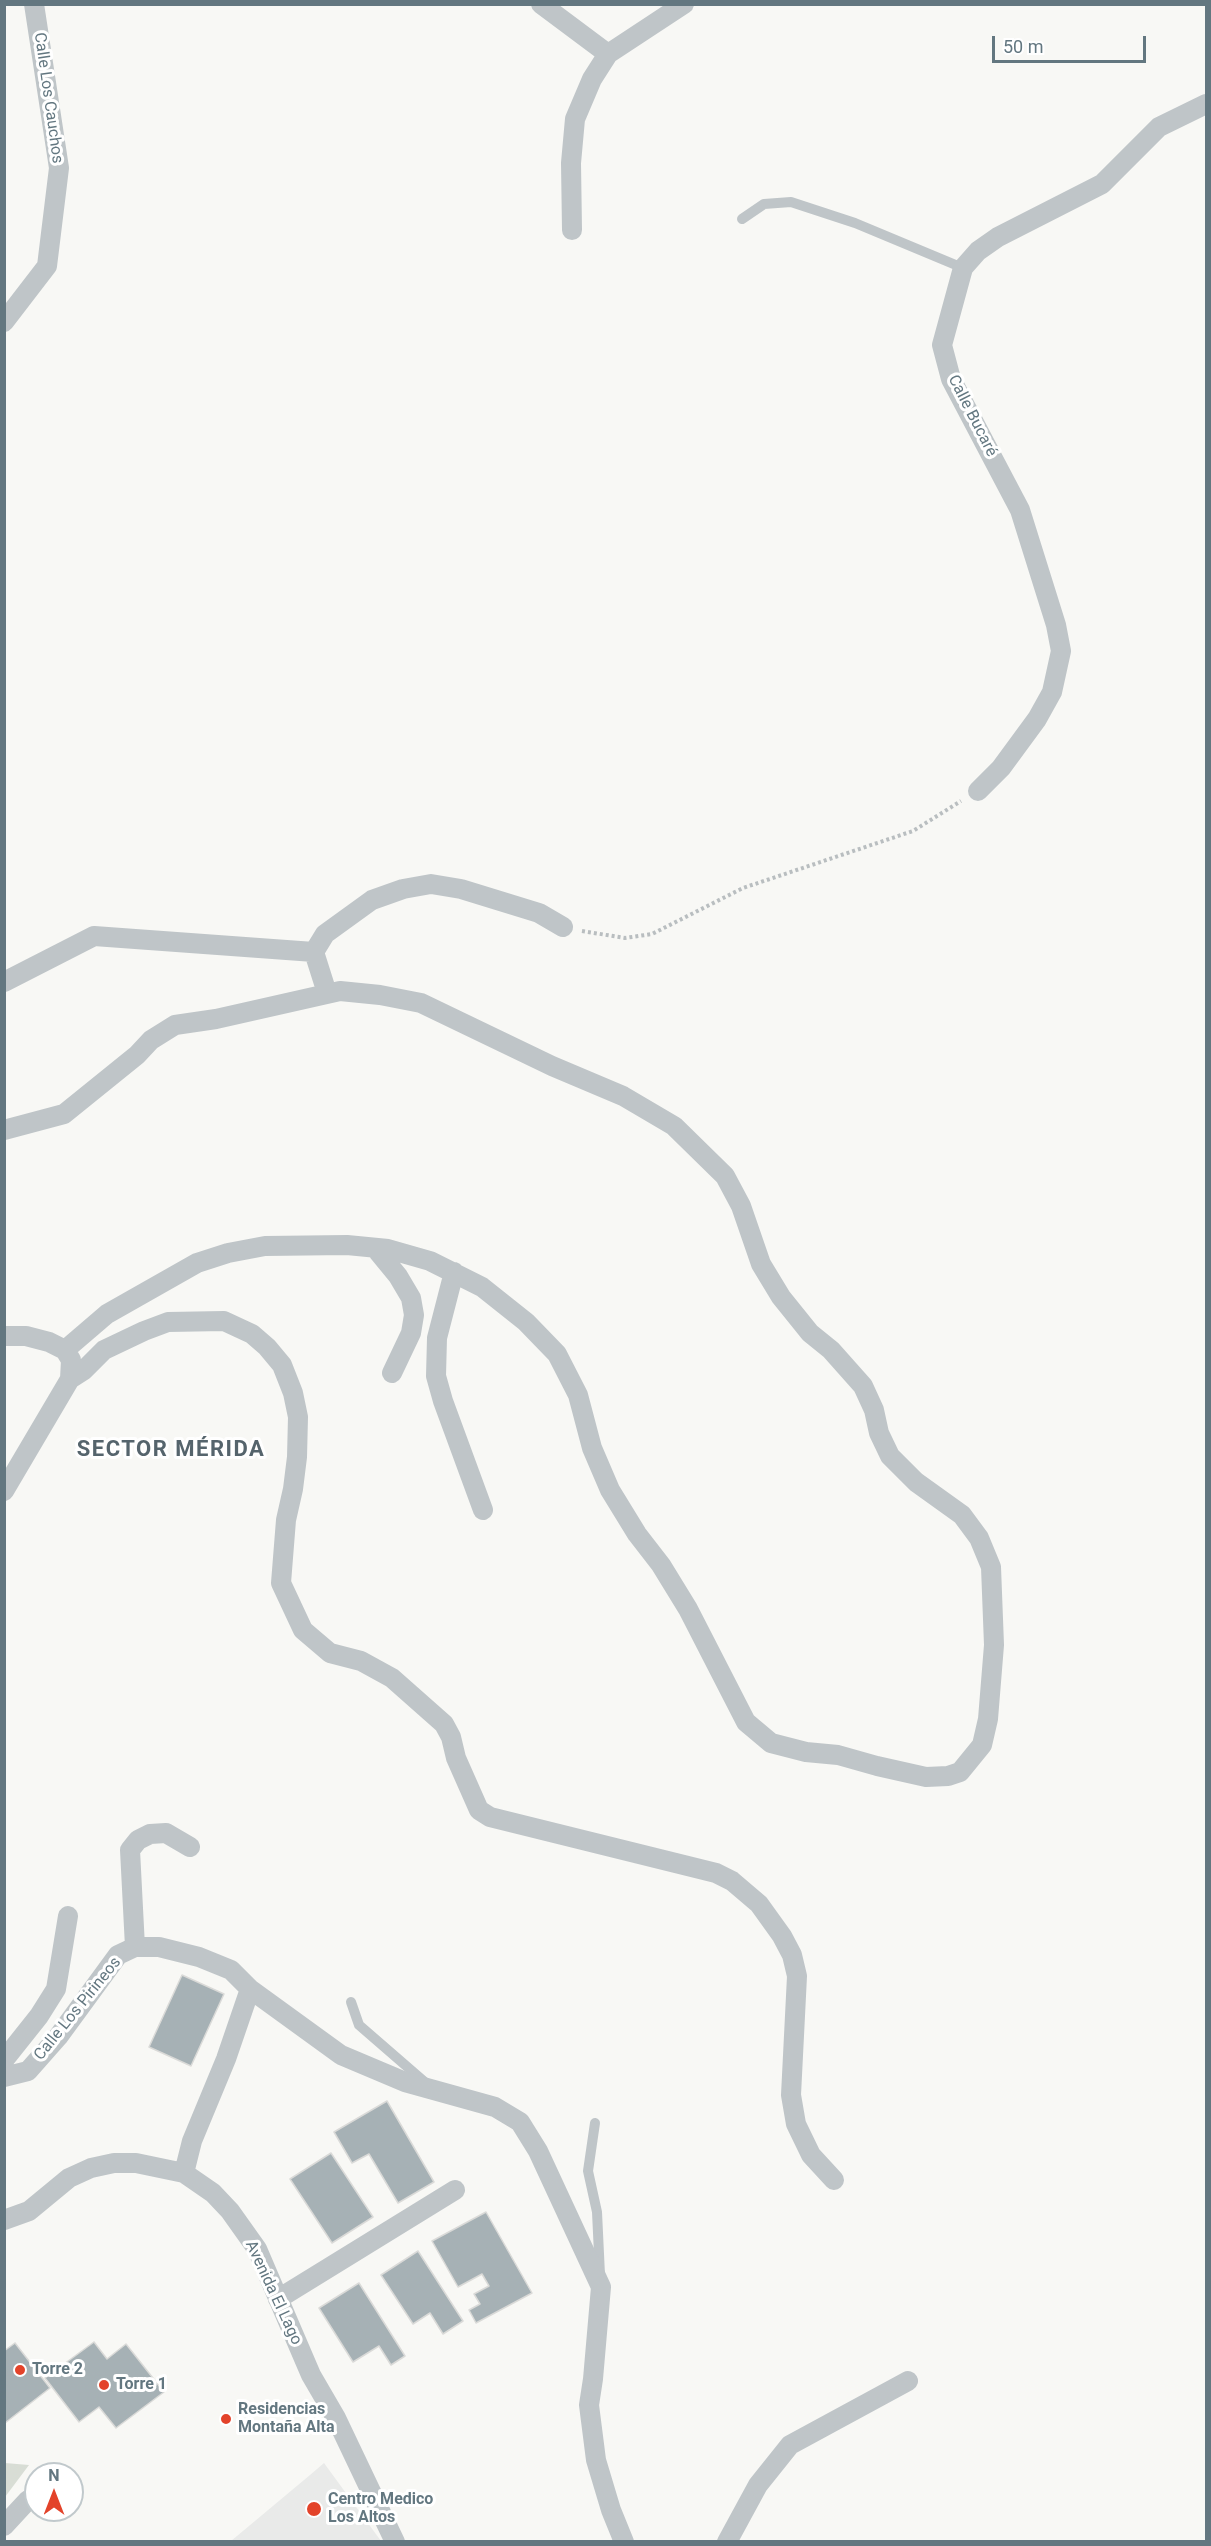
<!DOCTYPE html>
<html>
<head>
<meta charset="utf-8">
<style>
  body { margin:0 }
  #map { position:relative; width:1211px; height:2546px; overflow:hidden; background:#f8f8f5; font-family:Roboto,sans-serif }
  canvas { display:block }
  .frame { position:absolute; inset:0; border:6px solid #637780; pointer-events:none }
  .north { position:absolute; left:24px; top:2462px; width:60px; height:60px; box-sizing:border-box; background:#fff; border:2px solid #c1c9cc; border-radius:50%; rotate:0deg; font-size:16px; font-weight:700; line-height:24px; text-align:center; color:#637780 }
  .north::after { content:''; display:block; margin:auto; width:21px; height:27px; background:#e3432a; clip-path:polygon(50% 0,100% 100%,50% 72%,0 100%) }
  .scale { position:absolute; left:992px; top:36px; width:154px; height:27px; box-sizing:border-box; border:3px solid #637780; border-top:0; padding-left:8px; font-size:18px; line-height:21px; white-space:nowrap; color:#637780; -webkit-text-stroke:4px #fff; paint-order:stroke }
</style>
</head>
<body>
<div id="map">
<canvas width="1211" height="2546"></canvas>
<div class="frame"></div>
<div class="north">N</div>
<div class="scale">50 m</div>
</div>
<script>
const g = document.querySelector('canvas').getContext('2d');
g.lineJoin = 'round';
function paint(path, color) {
  g.fillStyle = color;
  g.fill(path, 'evenodd');
}
function poly(rows) {
  const path = new Path2D();
  for (const r of rows) {
    path.moveTo(r[0], r[1]);
    for (let i = 2; i < r.length; i += 2) path.lineTo(r[i], r[i + 1]);
  }
  return path;
}
function trace(path, color, width, dash) {
  g.strokeStyle = color;
  g.lineWidth = width;
  g.lineCap = dash ? 'butt' : 'round';
  g.setLineDash(dash || []);
  g.stroke(path);
}
function drawText(font, color, halo, rows, align = 'center') {
  g.font = font + ' Roboto,sans-serif';
  g.lineWidth = 6;
  g.setLineDash([]);
  g.textBaseline = 'middle';
  g.strokeStyle = halo;
  g.fillStyle = color;
  for (const [text, x, y, turn = 0] of rows) {
    g.save();
    g.translate(x, y);
    g.rotate((+turn || 0) * Math.PI / 180);
    g.textAlign = isNaN(turn) ? turn : align;
    if (halo) g.strokeText(text, 0, 0);
    g.fillText(text, 0, 0);
    g.restore();
  }
}
paint(poly([
  [324,2463,381,2541,231,2541,310,2475]
]), '#e9eae9');
paint(poly([
  [5,2463,29,2465,5,2497,4,2463]
]), '#d8ddd5');
const building = poly([
  [182,1975,224,1994,191,2066,149,2047,182,1975],
  [387,2101,434,2182,398,2203,369,2154,352,2163,334,2132,387,2101],
  [331,2153,373,2217,332,2243,290,2179,331,2153],
  [486,2212,532,2293,476,2323,469,2310,480,2304,474,2294,489,2286,482,2274,458,2287,432,2241,486,2212],
  [418,2251,463,2321,443,2334,430,2313,413,2324,381,2275,418,2251],
  [359,2283,405,2356,391,2365,379,2346,353,2362,319,2308,359,2283],
  [94,2342,107,2359,126,2344,164,2392,116,2428,99,2407,79,2422,45,2378,94,2342],
  [15,2343,50,2388,5,2423,4,2351,15,2343]
]);
paint(building, '#a6b1b5');
trace(building, '#dadad8', 1.5);
trace(poly([
  [582,931,625,938,652,934,743,888,913,831,961,801]
]), '#b9bec0', 4, [3, 3]);
trace(poly([
  [742,219,764,204,791,202,855,223,963,268],
  [351,2002,359,2025,427,2084],
  [595,2123,588,2171,597,2212,600,2275]
]), '#bfc5c8', 10);
trace(poly([
  [541,4,608,54],
  [572,230,571,163,575,119,592,79,608,54,684,4],
  [4,322,47,266,59,168,34,4],
  [978,791,1001,768,1037,719,1052,692,1061,651,1056,625,1020,510,951,379,942,345,963,268,978,251,998,237,1102,184,1159,127,1206,104],
  [4,982,94,936,314,952],
  [327,993,314,952,325,934,372,900,403,889,431,884,461,889,539,913,563,927],
  [4,1130,64,1114,137,1055,151,1040,175,1025,216,1019,340,991,380,995,421,1003,552,1066,623,1096,674,1126,725,1176,741,1206,761,1264,781,1297,810,1333,831,1350,863,1386,874,1410,879,1433,890,1456,916,1482,962,1515,979,1538,991,1567,994,1645,988,1719,982,1745,960,1772,948,1776,926,1777,877,1766,838,1755,806,1752,771,1743,746,1722,688,1609,661,1565,637,1534,610,1490,592,1448,578,1395,557,1354,526,1322,482,1287,430,1261,388,1249,347,1245,265,1246,228,1253,197,1263,107,1314,65,1350],
  [375,1248,398,1276,411,1298,414,1315,411,1333,392,1373],
  [454,1272,437,1338,436,1376,443,1401,483,1510],
  [4,1336,26,1336,49,1342,65,1350,71,1360,70,1379,4,1491],
  [70,1379,84,1370,104,1350,144,1331,168,1322,224,1321,252,1334,267,1347,282,1365,293,1393,298,1417,297,1457,293,1489,286,1520,281,1583,303,1630,330,1653,361,1661,392,1678,444,1724,451,1737,456,1758,479,1810,490,1817,716,1873,732,1881,759,1904,782,1936,792,1955,797,1976,791,2095,796,2124,811,2155,834,2180],
  [135,1947,130,1850,138,1840,150,1834,166,1833,190,1847],
  [4,2060,39,2016,56,1989,68,1916],
  [4,2077,28,2071,58,2037,118,1955,135,1947,159,1947,199,1957,231,1970,250,1989,341,2055,405,2082,495,2107,520,2122,538,2151,601,2287,593,2379,589,2405,596,2460,611,2510,624,2542],
  [184,2173,192,2141,226,2059,250,1989],
  [4,2220,29,2211,69,2178,91,2168,114,2163,136,2163,184,2173,213,2193,230,2211,257,2249,311,2375,336,2418,395,2542],
  [278,2299,455,2190],
  [4,2526,28,2500],
  [727,2542,758,2485,790,2445,908,2381]
]), '#bfc5c8', 20);
for (const [x, y, r, color] of [
  [20,2370,6,"#e3432a"],
  [104,2385,6,"#e3432a"],
  [226,2419,6,"#e3432a"],
  [314,2509,8,"#e3432a"]
]) {
  const dot = new Path2D();
  dot.arc(x, y, r, 0, 2 * Math.PI);
  g.fillStyle = color;
  g.fill(dot);
  trace(dot, '#fff', 2);
}
drawText('16px', '#637780', '#fff', [
  ["Calle Los Cauchos",48,98,82],
  ["Calle Bucaré",972,416,63],
  ["Calle Los Pirineos",78,2009,-51],
  ["Avenida El Lago",273,2293,65]
]);
drawText('bold 16px', '#637780', '#fff', [
  ["Torre 2",32,2370],
  ["Torre 1",116,2385],
  ["Residencias",238,2410],
  ["Montaña Alta",238,2428],
  ["Centro Medico",328,2500],
  ["Los Altos",328,2518]
], 'left');
g.letterSpacing = '1.5px';
drawText('bold 22px', '#55646c', '#fff', [
  ["SECTOR MÉRIDA",171,1450]
]);
g.letterSpacing = '0px';
</script>
</body>
</html>
